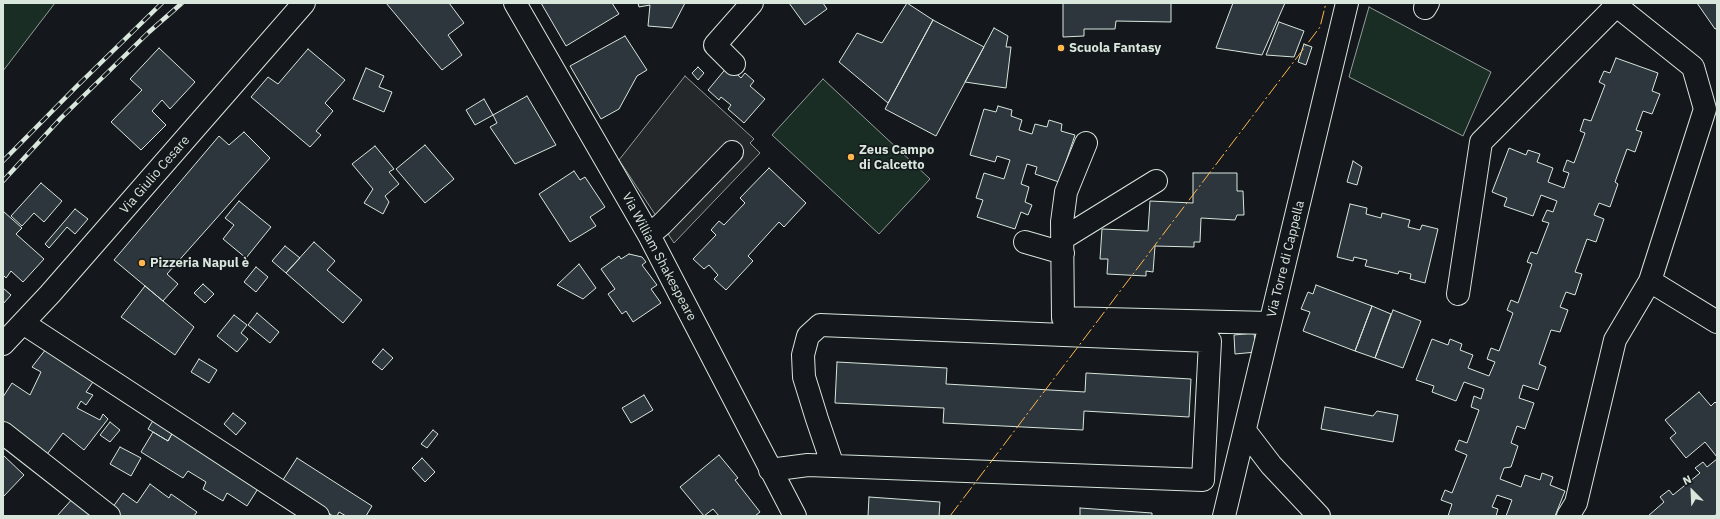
<!DOCTYPE html>
<html>
<head>
<meta charset="utf-8">
<style>
  body { margin:0 }
  #map { position:relative; width:1720px; height:519px; overflow:hidden; background:#14181c; font-family:"IBM Plex Sans",sans-serif }
  canvas { display:block }
  .frame { position:absolute; inset:0; border:4px solid #d8e6dc; pointer-events:none }
  .north { position:absolute; left:1672px; top:471px; width:40px; height:40px; -webkit-text-stroke:3px #14181c; paint-order:stroke; rotate:336deg; font-size:11px; font-weight:700; line-height:16px; text-align:center; color:#d8e6dc }
  .north::after { content:''; display:block; margin:auto; width:14px; height:18px; background:#d8e6dc; clip-path:polygon(50% 0,100% 100%,50% 72%,0 100%) }
</style>
</head>
<body>
<div id="map">
<canvas width="1720" height="519"></canvas>
<div class="frame"></div>
<div class="north">N</div>
</div>
<script>
const g = document.querySelector('canvas').getContext('2d');
g.lineJoin = 'round';
function paint(path, color) {
  g.fillStyle = color;
  g.fill(path, 'evenodd');
}
function poly(rows) {
  const path = new Path2D();
  for (const r of rows) {
    path.moveTo(r[0], r[1]);
    for (let i = 2; i < r.length; i += 2) path.lineTo(r[i], r[i + 1]);
  }
  return path;
}
function trace(path, color, width, dash) {
  g.strokeStyle = color;
  g.lineWidth = width;
  g.lineCap = dash ? 'butt' : 'round';
  g.setLineDash(dash || []);
  g.stroke(path);
}
function drawText(font, color, halo, rows, align = 'center') {
  g.font = font + ' "IBM Plex Sans",sans-serif';
  g.lineWidth = 3;
  g.setLineDash([]);
  g.textBaseline = 'middle';
  g.strokeStyle = halo;
  g.fillStyle = color;
  for (const [text, x, y, turn = 0] of rows) {
    g.save();
    g.translate(x, y);
    g.rotate((+turn || 0) * Math.PI / 180);
    g.textAlign = isNaN(turn) ? turn : align;
    if (halo) g.strokeText(text, 0, 0);
    g.fillText(text, 0, 0);
    g.restore();
  }
}
const green = poly([
  [3,3,55,3,3,71,3,3],
  [1369,7,1491,72,1463,136,1349,77,1369,7],
  [823,79,930,179,879,234,772,135,823,79]
]);
paint(green, '#1a2d24');
trace(green, '#939e99', 1);
const parking = poly([
  [685,76,754,139,750,143,760,153,674,243,619,160,685,76]
]);
paint(parking, '#24282b');
trace(parking, '#939e99', 1);
const building = poly([
  [386,3,449,3,464,23,448,35,462,55,442,70,386,3],
  [541,3,612,3,619,14,566,46,541,3],
  [638,3,688,3,685,3,672,28,648,26,650,5,639,7,638,3],
  [789,3,823,3,827,9,805,25,789,3],
  [907,3,933,20,888,103,839,62,857,33,882,43,907,3],
  [1063,3,1171,3,1171,22,1116,21,1115,29,1084,29,1084,36,1063,37,1063,3],
  [1233,3,1285,3,1262,55,1216,48,1233,3],
  [1697,3,1717,3,1717,28,1715,29,1697,3],
  [933,20,984,47,936,136,885,109,933,20],
  [1279,22,1304,31,1294,57,1266,55,1279,22],
  [994,28,1008,36,1006,47,1011,47,1006,88,965,82,994,28],
  [625,36,647,70,637,76,619,109,601,119,570,66,625,36],
  [1304,44,1312,47,1306,65,1298,62,1304,44],
  [159,48,195,82,170,109,162,100,152,111,166,125,141,150,111,122,142,90,130,79,159,48],
  [308,49,345,80,325,103,333,111,316,131,321,135,310,147,251,97,268,77,278,84,308,49],
  [1616,58,1658,73,1652,91,1660,94,1652,114,1643,111,1636,130,1642,132,1635,152,1627,149,1615,182,1618,184,1610,207,1599,203,1594,215,1604,219,1596,242,1587,239,1575,272,1582,274,1575,295,1566,292,1560,307,1568,310,1560,332,1551,330,1539,364,1546,367,1538,390,1523,385,1519,398,1534,403,1525,429,1517,426,1511,443,1518,446,1511,467,1504,468,1500,479,1521,487,1525,475,1540,480,1542,473,1553,477,1550,485,1565,491,1555,516,1506,516,1512,500,1497,495,1492,507,1498,509,1496,516,1448,516,1452,504,1441,500,1445,490,1452,493,1467,455,1455,450,1459,440,1467,443,1479,410,1471,407,1474,396,1481,399,1484,389,1464,382,1456,401,1432,392,1434,386,1416,380,1432,339,1448,345,1450,339,1462,344,1460,350,1473,355,1468,368,1489,376,1495,362,1487,359,1491,348,1499,351,1513,313,1507,310,1511,300,1518,303,1532,264,1527,262,1531,252,1537,254,1549,223,1542,221,1547,210,1553,212,1557,201,1541,195,1533,216,1504,206,1507,198,1492,192,1509,148,1526,155,1528,150,1540,154,1537,162,1553,168,1548,182,1564,188,1569,173,1563,171,1567,160,1574,163,1585,133,1580,131,1584,119,1591,121,1605,85,1599,82,1604,71,1610,73,1616,58],
  [728,66,741,78,745,73,754,81,750,86,765,99,744,123,728,109,731,105,721,97,719,100,708,90,728,66],
  [698,67,704,73,698,80,692,73,698,67],
  [366,68,384,76,379,87,392,92,384,112,353,99,366,68],
  [527,96,556,145,515,164,490,127,497,123,493,115,527,96],
  [484,99,493,115,475,125,466,110,484,99],
  [998,106,1012,110,1011,116,1022,120,1019,130,1032,134,1035,124,1047,127,1049,120,1062,124,1061,131,1075,135,1059,182,1035,174,1037,167,1027,164,1021,184,1029,187,1025,202,1032,205,1028,215,1021,212,1015,229,977,217,983,200,976,198,984,173,1004,179,1010,160,997,156,995,162,970,155,984,109,996,112,998,106],
  [244,132,270,158,167,274,178,284,163,301,114,260,219,136,229,145,244,132],
  [425,145,454,179,425,203,396,169,425,145],
  [375,146,394,169,389,172,399,184,385,196,389,202,383,214,364,203,373,189,352,164,375,146],
  [1353,161,1362,167,1357,185,1347,182,1353,161],
  [769,168,806,203,784,227,779,222,748,256,753,261,726,290,714,279,718,275,709,265,704,269,693,259,716,235,711,230,719,221,724,225,745,203,740,198,769,168],
  [574,171,580,180,585,177,605,207,590,217,596,226,570,242,539,194,574,171],
  [1193,173,1237,173,1237,191,1243,191,1244,215,1237,215,1235,220,1201,218,1200,242,1194,242,1194,247,1155,246,1153,272,1146,271,1146,276,1107,274,1108,259,1100,259,1102,229,1148,231,1150,201,1193,203,1193,173],
  [41,183,62,201,44,222,34,213,22,226,11,216,41,183],
  [239,201,271,227,246,258,223,239,234,225,225,218,239,201],
  [1350,204,1367,208,1366,214,1381,218,1382,213,1410,220,1408,227,1420,230,1422,225,1438,229,1425,283,1410,279,1411,274,1399,271,1398,274,1365,266,1367,260,1354,257,1353,261,1337,257,1350,204],
  [75,209,88,219,75,234,67,227,49,248,45,244,75,209],
  [3,211,22,228,16,234,44,259,23,282,11,271,6,278,3,275,3,211],
  [314,242,335,261,327,270,362,300,343,323,286,273,314,242],
  [285,246,300,258,286,273,272,261,285,246],
  [629,254,642,257,646,262,642,265,657,285,651,289,661,303,633,322,626,311,622,314,608,294,615,289,601,269,619,256,621,259,629,254],
  [579,264,596,288,583,299,557,285,579,264],
  [256,267,268,277,256,292,244,282,256,267],
  [203,284,214,294,205,303,194,293,203,284],
  [1316,285,1372,306,1355,351,1303,331,1310,312,1301,309,1308,292,1313,294,1316,285],
  [145,286,194,327,175,355,121,317,145,286],
  [3,288,11,295,3,304,3,288],
  [1372,306,1391,314,1375,358,1355,351,1372,306],
  [1393,310,1421,321,1403,368,1375,358,1393,310],
  [257,313,279,332,270,343,248,325,257,313],
  [234,315,247,325,241,333,248,339,237,352,217,336,234,315],
  [1254,333,1256,352,1235,354,1234,335,1254,333],
  [46,349,95,379,86,392,93,395,86,405,81,401,77,408,100,420,103,414,108,419,84,450,63,433,45,457,3,423,3,397,12,383,30,395,41,372,32,367,46,349],
  [383,349,393,358,382,370,372,362,383,349],
  [199,359,217,370,209,383,191,372,199,359],
  [837,362,947,368,946,384,1085,392,1086,373,1191,379,1189,417,1084,411,1083,430,943,423,944,408,835,403,837,362],
  [1699,392,1711,406,1715,402,1717,404,1717,435,1716,436,1717,437,1717,457,1705,442,1686,458,1670,438,1676,433,1665,420,1699,392],
  [644,395,653,410,631,423,622,408,644,395],
  [1325,407,1373,416,1377,411,1398,415,1393,442,1321,429,1325,407],
  [233,413,246,423,236,435,224,424,233,413],
  [155,417,174,430,168,441,148,429,155,417],
  [110,422,120,430,110,442,100,435,110,422],
  [174,430,261,484,247,506,227,493,223,501,203,489,206,482,188,471,183,478,141,452,153,432,168,441,174,430],
  [433,430,438,434,427,448,421,444,433,430],
  [120,447,141,458,131,476,110,464,120,447],
  [3,455,24,475,3,497,3,455],
  [719,455,738,478,735,480,760,512,755,516,719,516,713,509,704,516,680,487,719,455],
  [297,458,372,506,366,516,346,516,339,512,337,516,333,516,281,483,297,458],
  [422,458,435,472,425,482,412,468,422,458],
  [1717,459,1717,514,1714,516,1648,516,1664,502,1660,497,1669,490,1673,495,1700,473,1695,468,1703,462,1707,467,1717,459],
  [150,484,169,498,171,494,197,512,194,516,116,516,110,511,123,493,137,503,150,484],
  [74,497,96,516,57,516,74,497],
  [869,497,940,502,939,516,868,516,869,497],
  [1080,508,1152,513,1152,516,1080,516,1080,508]
]);
paint(building, '#2c363c');
trace(building, '#d8e6dc', 1);
const minor = poly([
  [515,3,649,235,795,516],
  [1425,8,1428,3],
  [734,64,715,45,752,3],
  [1086,143,1066,192,1062,222,1063,318,1270,323],
  [649,235,662,224,732,152],
  [1062,239,1156,181],
  [1025,242,1063,253],
  [1650,281,1717,322],
  [1458,294,1481,142,1616,6],
  [23,323,318,516],
  [3,344,50,294,304,3],
  [1245,431,1271,465,1319,516],
  [3,433,109,516],
  [770,470,808,465,1203,480,1210,341,820,325,808,336,803,355,804,377,817,419,833,466],
  [1224,516,1347,3],
  [1568,516,1576,503,1615,340,1650,281,1705,109,1693,67,1613,3]
]);
trace(minor, '#d8e6dc', 24);
trace(minor, '#14181c', 22);
const rail = poly([
  [3,161,76,87,162,3],
  [3,181,61,118,149,32,182,3]
]);
trace(rail, '#d8e6dc', 4.5);
trace(rail, '#14181c', 3, [9]);
trace(poly([
  [950,516,1320,27,1326,3]
]), '#ffb74d', 1, [14, 3, 2, 3]);
for (const [x, y, r, color] of [
  [1061,48,4,"#ffb74d"],
  [851,157,4,"#ffb74d"],
  [142,263,4,"#ffb74d"]
]) {
  const dot = new Path2D();
  dot.arc(x, y, r, 0, 2 * Math.PI);
  g.fillStyle = color;
  g.fill(dot);
  trace(dot, '#14181c', 1.5);
}
drawText('bold 13px', '#d8e6dc', '#14181c', [
  ["Scuola Fantasy",1069,48],
  ["Zeus Campo",859,150],
  ["di Calcetto",859,165],
  ["Pizzeria Napul è",150,263]
], 'left');
drawText('13px', '#d8e6dc', '#14181c', [
  ["Via Giulio Cesare",155,175,-49],
  ["Via William Shakespeare",659,257,62],
  ["Via Torre di Cappella",1286,259,-76]
]);
</script>
</body>
</html>
